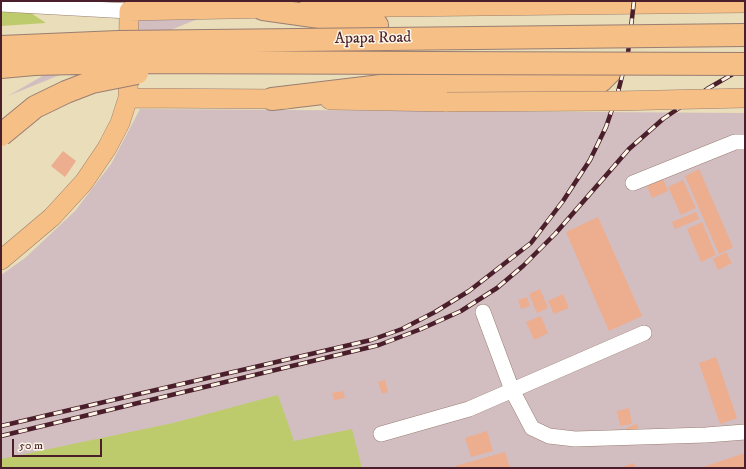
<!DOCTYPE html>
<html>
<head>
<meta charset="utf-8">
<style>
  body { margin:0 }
  #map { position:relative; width:746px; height:469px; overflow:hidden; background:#e9deb9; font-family:"IM FELL DW Pica",serif }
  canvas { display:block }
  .frame { position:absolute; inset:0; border:2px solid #4a1f2b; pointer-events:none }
  .scale { position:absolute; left:12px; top:439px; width:90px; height:18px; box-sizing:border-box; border:2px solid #4a1f2b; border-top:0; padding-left:5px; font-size:12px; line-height:14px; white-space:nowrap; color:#4a1f2b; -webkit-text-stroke:3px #fcf5e5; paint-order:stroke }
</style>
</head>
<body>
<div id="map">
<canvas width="746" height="469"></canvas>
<div class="frame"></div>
<div class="scale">50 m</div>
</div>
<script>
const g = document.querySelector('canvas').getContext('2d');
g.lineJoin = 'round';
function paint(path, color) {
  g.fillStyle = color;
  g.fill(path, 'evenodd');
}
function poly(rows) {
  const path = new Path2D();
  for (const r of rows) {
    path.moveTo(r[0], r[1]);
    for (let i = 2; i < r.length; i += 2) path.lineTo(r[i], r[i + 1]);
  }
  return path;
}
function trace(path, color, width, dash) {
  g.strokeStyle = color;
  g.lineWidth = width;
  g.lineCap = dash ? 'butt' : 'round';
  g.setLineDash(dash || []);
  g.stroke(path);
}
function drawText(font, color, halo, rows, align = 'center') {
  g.font = font + ' "IM FELL DW Pica",serif';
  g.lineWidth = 3;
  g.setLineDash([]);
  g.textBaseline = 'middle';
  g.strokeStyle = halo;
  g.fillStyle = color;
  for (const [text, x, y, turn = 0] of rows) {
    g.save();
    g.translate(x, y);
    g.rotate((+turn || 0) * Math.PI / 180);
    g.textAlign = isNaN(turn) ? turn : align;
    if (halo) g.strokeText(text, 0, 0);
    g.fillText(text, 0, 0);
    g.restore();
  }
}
paint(poly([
  [171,1,242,1,8,96],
  [140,109,745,113,745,468,1,468,1,275,25,258,75,211,111,164]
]), '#d2bec1');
paint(poly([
  [1,10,31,13,46,23,1,26],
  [278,395,294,441,352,429,362,468,1,468,1,459,173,423]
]), '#becb6d');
paint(poly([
  [63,151,76,161,65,177,51,166],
  [699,169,733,247,719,254,685,176],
  [663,179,668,191,652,198,647,186],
  [683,180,696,208,681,215,668,187],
  [696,212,699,219,675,229,672,222],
  [598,217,642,316,609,331,566,232],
  [702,222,716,255,701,262,687,229],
  [726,252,732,263,718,270,713,259],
  [540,289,548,308,537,313,529,294],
  [563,294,569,308,554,314,548,301],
  [527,297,530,306,521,309,518,300],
  [541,316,548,333,534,340,526,322],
  [716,357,737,418,720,424,699,363],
  [385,380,388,392,382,394,378,382],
  [343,391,345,398,334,400,332,393],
  [629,408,632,424,620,426,617,411],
  [637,424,639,431,629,435,626,428],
  [487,431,493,451,471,457,465,438],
  [505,452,510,468,456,468,455,466],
  [745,453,745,468,700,468],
  [634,463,636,468,619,468]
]), '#edad8f');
const minor = poly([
  [1,4,129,11],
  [633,183,735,142,745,142],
  [483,312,512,390,532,428,549,436,575,439,706,435,745,432],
  [381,434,469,409,644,333]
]);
const major = poly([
  [308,8,745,3],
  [128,98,287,99],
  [330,100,447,102],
  [1,260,52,217,84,182,107,148,120,123,128,98,129,11,278,8]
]);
const highway = poly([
  [263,9,377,25],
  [272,99,381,86,601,81,618,64]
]);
trace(minor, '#9a7e72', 16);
trace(major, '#9a7e72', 20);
trace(highway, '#9a7e72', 24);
trace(minor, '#fff', 15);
trace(major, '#f5bf86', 19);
trace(highway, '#f5bf86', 22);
const rail = poly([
  [1,426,371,340,402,329,435,312,469,291,531,243,563,201,590,160,606,127,618,92,628,53,634,1],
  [1,436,379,345,421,329,461,311,497,288,523,266,555,234,629,149,663,119,707,89,745,67]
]);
trace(rail, '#4a1f2b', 4.5);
trace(rail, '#fcf5e5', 3, [9]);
const majorBridge = poly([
  [447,102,615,101,745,98]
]);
const highwayBridge = poly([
  [1,47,118,42,745,35],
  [1,67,34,64,122,62,745,64],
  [1,135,35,107,66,92,92,82,137,73]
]);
trace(majorBridge, '#9a7e72', 20, []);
trace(highwayBridge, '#9a7e72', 24, []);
trace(majorBridge, '#f5bf86', 19);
trace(highwayBridge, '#f5bf86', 22);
drawText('16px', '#4a1f2b', '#fcf5e5', [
  ["Apapa Road",373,39,-1]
]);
</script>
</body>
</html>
